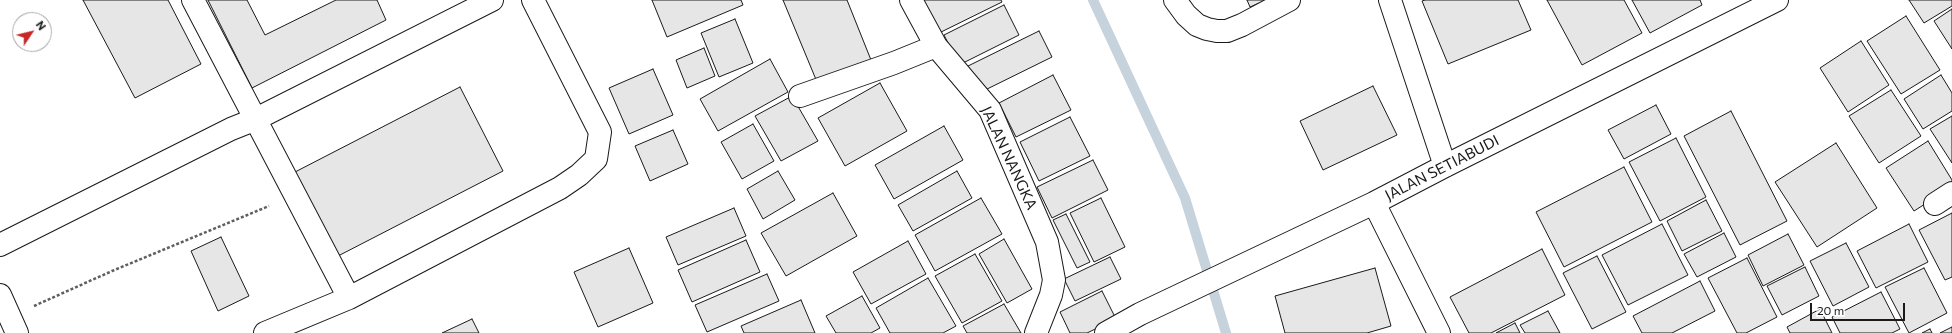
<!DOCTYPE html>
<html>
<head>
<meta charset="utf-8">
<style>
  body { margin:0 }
  #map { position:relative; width:1952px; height:333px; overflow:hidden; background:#fff; font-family:Commissioner,sans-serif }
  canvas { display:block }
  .north { position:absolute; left:12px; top:12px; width:40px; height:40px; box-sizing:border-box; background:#fff; border:1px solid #a3a3a3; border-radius:50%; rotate:55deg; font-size:11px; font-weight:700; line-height:16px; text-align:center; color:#1a1a1a }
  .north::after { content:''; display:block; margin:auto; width:14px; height:18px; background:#c62828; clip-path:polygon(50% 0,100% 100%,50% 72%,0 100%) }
  .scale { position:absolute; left:1810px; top:303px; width:95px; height:18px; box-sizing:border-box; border:2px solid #1a1a1a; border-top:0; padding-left:5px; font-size:12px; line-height:14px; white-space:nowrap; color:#1a1a1a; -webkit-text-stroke:3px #fff; paint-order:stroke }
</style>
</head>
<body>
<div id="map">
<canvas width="1952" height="333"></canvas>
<div class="north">N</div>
<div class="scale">20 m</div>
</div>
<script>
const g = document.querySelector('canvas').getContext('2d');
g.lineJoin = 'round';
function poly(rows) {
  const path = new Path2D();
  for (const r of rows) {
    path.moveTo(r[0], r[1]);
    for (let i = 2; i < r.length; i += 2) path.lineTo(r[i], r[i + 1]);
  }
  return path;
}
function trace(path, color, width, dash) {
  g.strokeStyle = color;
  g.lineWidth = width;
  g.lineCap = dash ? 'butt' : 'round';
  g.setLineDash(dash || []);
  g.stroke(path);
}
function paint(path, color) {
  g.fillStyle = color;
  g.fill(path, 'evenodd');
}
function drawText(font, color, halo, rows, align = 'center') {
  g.font = font + ' Commissioner,sans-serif';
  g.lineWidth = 3;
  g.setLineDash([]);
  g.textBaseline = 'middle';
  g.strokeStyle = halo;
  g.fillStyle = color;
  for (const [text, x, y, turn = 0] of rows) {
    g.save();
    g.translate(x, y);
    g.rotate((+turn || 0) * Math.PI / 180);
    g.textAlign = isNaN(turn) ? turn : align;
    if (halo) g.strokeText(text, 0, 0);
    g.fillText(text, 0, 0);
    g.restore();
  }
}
trace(poly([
  [1093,0,1185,198,1226,333]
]), '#c6d2dc', 10);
const building = poly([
  [83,0,168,0,201,64,135,98,83,0],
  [208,0,247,0,265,35,336,0,377,0,386,20,252,88,208,0],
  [652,0,741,0,743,5,667,37,652,0],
  [783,0,847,0,871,60,817,82,783,0],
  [917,0,1001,0,1002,2,935,35,917,0],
  [1247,0,1266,0,1250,7,1247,0],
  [1425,0,1518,0,1531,30,1448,64,1422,1,1425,0],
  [1547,0,1624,0,1642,33,1582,65,1547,0],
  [1632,0,1700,0,1702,5,1650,33,1632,0],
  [1909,0,1952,0,1952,6,1924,23,1909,0],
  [1004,5,1019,35,959,65,944,35,1004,5],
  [1952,9,1952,49,1934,21,1952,9],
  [1906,16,1940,70,1901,94,1867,41,1906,16],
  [735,19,753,63,719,77,701,33,735,19],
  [1039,31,1052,57,979,93,966,67,1039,31],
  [1861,41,1889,85,1848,112,1820,68,1861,41],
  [704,48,715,76,687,88,676,60,704,48],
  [770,59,788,92,718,131,700,99,770,59],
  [653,69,673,115,629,134,609,88,653,69],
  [1053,75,1071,110,1016,137,999,103,1053,75],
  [1941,75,1952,93,1952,111,1923,129,1904,99,1941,75],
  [880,83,907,131,845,166,818,118,880,83],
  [1373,86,1397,135,1323,170,1300,121,1373,86],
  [460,87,503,171,338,256,295,172,460,87],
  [1891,90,1921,136,1879,163,1849,116,1891,90],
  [792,96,818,141,781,161,755,116,792,96],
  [1656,105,1671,134,1624,159,1608,130,1656,105],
  [1731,111,1787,221,1740,245,1684,136,1731,111],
  [1952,116,1952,163,1930,129,1952,116],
  [1070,117,1090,156,1039,181,1020,142,1070,117],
  [753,124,774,161,742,179,721,142,753,124],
  [944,126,963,160,894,199,875,165,944,126],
  [673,130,688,164,650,181,635,146,673,130],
  [1676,138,1706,197,1660,221,1629,162,1676,138],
  [1928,141,1952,180,1952,187,1914,211,1886,168,1928,141],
  [1836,143,1877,208,1817,247,1775,182,1836,143],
  [1093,160,1108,190,1052,218,1037,187,1093,160],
  [1624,167,1652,222,1564,267,1536,212,1624,167],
  [778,171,795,200,763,219,747,189,778,171],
  [957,171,972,198,913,231,898,205,957,171],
  [833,193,857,236,786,276,761,233,833,193],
  [981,198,1002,234,935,271,915,235,981,198],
  [1101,198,1125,247,1094,262,1070,213,1101,198],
  [1706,200,1722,231,1682,251,1667,221,1706,200],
  [734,208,746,236,678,265,666,237,734,208],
  [1952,213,1952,277,1945,280,1919,230,1952,213],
  [1066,214,1090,262,1077,268,1053,220,1066,214],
  [1662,224,1688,275,1628,305,1602,255,1662,224],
  [1909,224,1928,262,1876,288,1857,251,1909,224],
  [1724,233,1736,257,1697,277,1684,254,1724,233],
  [1788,234,1804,265,1763,286,1748,255,1788,234],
  [221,237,249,296,218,311,191,251,221,237],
  [1004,239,1032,289,1007,303,979,254,1004,239],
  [746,240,760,272,692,302,678,270,746,240],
  [908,241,926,274,871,304,853,272,908,241],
  [1846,243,1869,287,1833,306,1810,261,1846,243],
  [629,248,653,303,598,327,574,272,629,248],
  [1542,249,1565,295,1491,333,1469,333,1450,297,1542,249],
  [975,254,1002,301,962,323,935,276,975,254],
  [1597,256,1626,312,1592,329,1563,273,1597,256],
  [1110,257,1121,279,1075,301,1064,279,1110,257],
  [1747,258,1777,317,1746,333,1737,333,1708,278,1747,258],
  [1805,267,1819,296,1782,315,1767,286,1805,267],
  [1375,268,1391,326,1367,333,1285,333,1275,296,1375,268],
  [1924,268,1947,313,1909,333,1885,287,1924,268],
  [767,274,779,301,707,332,695,305,767,274],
  [928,278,956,326,943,333,890,333,876,308,928,278],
  [1700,281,1715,311,1672,333,1642,333,1633,316,1700,281],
  [1102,291,1116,319,1087,333,1070,333,1060,312,1102,291],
  [1881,292,1900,329,1892,333,1840,333,1832,317,1881,292],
  [862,296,880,328,871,333,836,333,826,316,862,296],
  [801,300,815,333,744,333,741,326,801,300],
  [1004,304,1021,333,967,333,963,326,1004,304],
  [1820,309,1832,333,1790,333,1787,327,1820,309],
  [1548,311,1560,333,1525,333,1520,325,1548,311],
  [472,319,479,333,442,333,472,319],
  [1515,323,1520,333,1496,333,1515,323],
  [1952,327,1952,333,1940,333,1952,327],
  [1930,329,1932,333,1922,333,1930,329]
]);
paint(building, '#e6e6e6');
trace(building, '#1a1a1a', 1);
const minor = poly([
  [193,0,349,298,265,333],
  [911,0,936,46,990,110,1047,242,1054,280,1051,295,1036,333],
  [1175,0,1186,15,1197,25,1207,29,1217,31,1227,31,1242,25,1289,0],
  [1390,0,1445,166],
  [800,96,894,63,936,46],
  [1374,203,1439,333],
  [1935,204,1952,193],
  [0,245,231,129,256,119,492,0],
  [0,295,17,333],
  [349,298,560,188,579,175,596,159,600,132,533,0],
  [1106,333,1140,314,1374,203,1445,166,1777,0]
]);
trace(minor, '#1a1a1a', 24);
trace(poly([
  [34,306,112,271,269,206]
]), '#5f5f5f', 2.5, [3, 2]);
trace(minor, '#fff', 22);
drawText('15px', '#1a1a1a', '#fff', [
  ["JALAN NANGKA",1009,158,65],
  ["JALAN SETIABUDI",1442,168,-27]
]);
</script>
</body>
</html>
